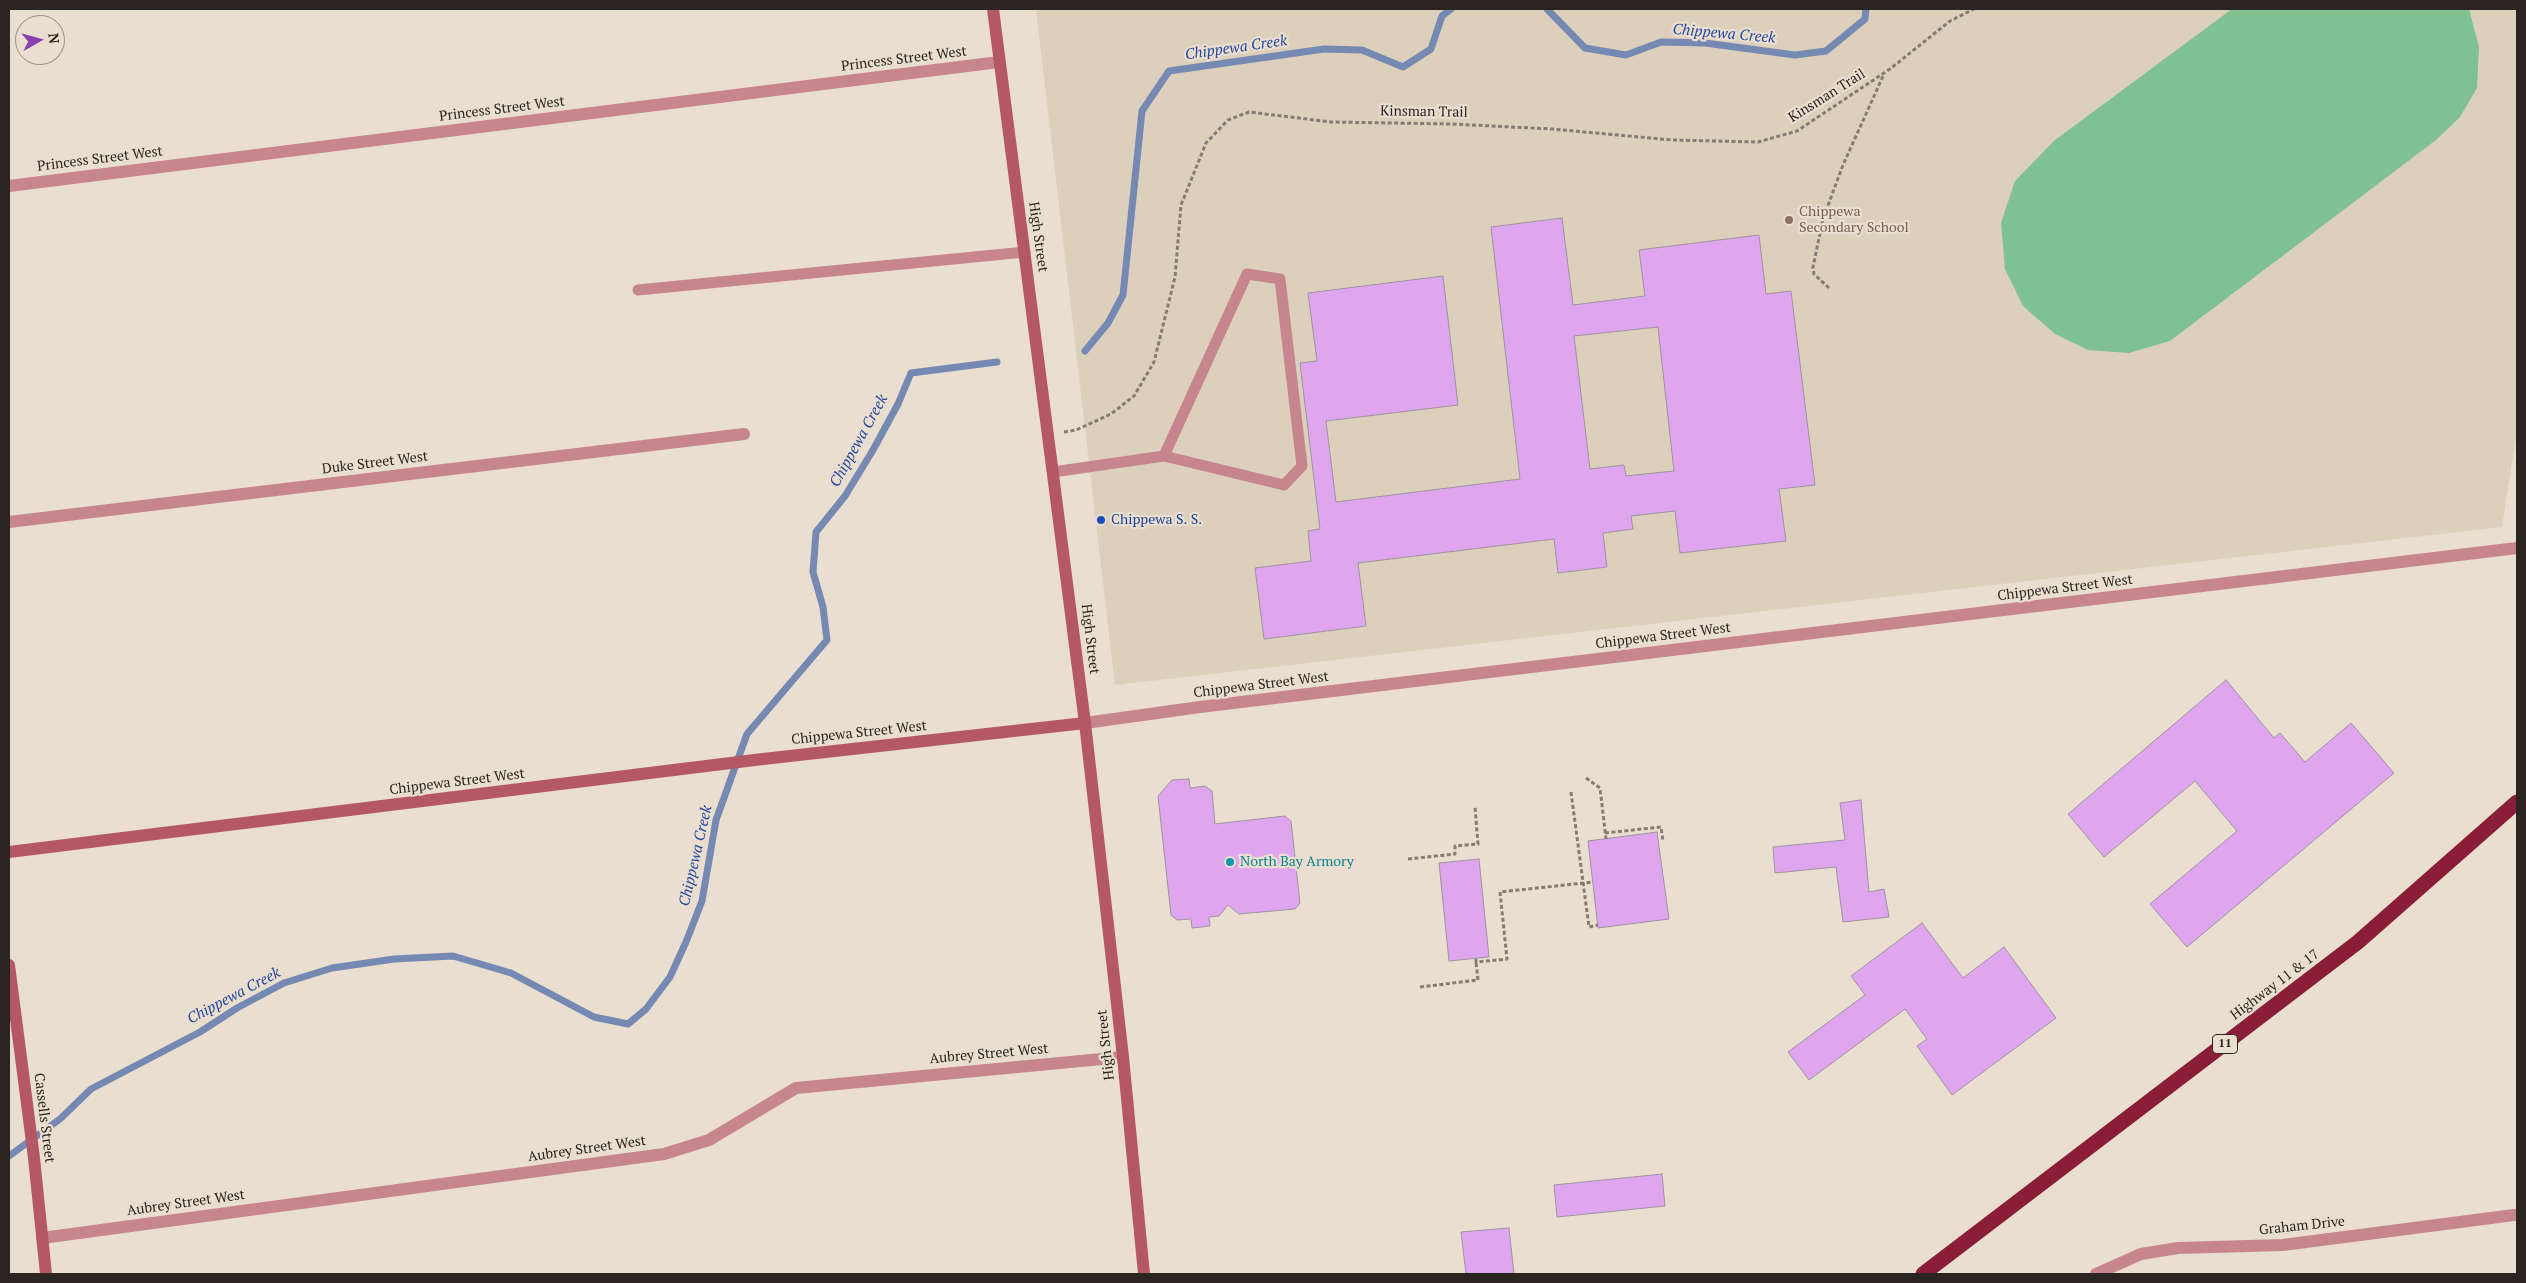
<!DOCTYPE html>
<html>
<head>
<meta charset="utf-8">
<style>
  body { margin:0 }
  #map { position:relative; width:2526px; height:1283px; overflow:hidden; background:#e9decf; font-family:"PT Serif",serif }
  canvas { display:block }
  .frame { position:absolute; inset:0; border:10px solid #2a2520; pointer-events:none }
  .north { position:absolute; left:15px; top:15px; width:50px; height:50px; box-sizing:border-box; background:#e9decf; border:1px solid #9d9489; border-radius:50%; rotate:83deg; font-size:14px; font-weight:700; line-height:20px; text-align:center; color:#2a2520 }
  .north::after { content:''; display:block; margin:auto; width:18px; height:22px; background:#8c3fb0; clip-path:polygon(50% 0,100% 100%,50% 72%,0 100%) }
</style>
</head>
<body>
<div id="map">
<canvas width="2526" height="1283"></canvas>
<div class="frame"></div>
<div class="north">N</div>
</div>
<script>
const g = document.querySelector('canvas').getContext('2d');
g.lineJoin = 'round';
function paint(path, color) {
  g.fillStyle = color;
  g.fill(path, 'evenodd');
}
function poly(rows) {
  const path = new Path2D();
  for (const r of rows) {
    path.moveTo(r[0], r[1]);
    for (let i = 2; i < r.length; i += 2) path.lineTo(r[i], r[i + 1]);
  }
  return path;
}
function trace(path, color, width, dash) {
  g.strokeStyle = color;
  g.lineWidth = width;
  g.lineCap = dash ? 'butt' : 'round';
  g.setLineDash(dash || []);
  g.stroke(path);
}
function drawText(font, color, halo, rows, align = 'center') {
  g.font = font + ' "PT Serif",serif';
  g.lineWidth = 4.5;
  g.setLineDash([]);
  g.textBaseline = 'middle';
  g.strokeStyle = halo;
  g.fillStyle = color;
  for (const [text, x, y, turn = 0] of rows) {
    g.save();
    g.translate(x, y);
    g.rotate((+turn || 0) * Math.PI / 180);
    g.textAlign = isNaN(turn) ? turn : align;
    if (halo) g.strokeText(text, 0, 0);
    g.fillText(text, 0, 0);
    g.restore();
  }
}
paint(poly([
  [1036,9,2517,9,2517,430,2502,527,1115,685]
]), '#dcd0bd');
paint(poly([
  [2232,9,2469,9,2479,47,2477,88,2460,117,2436,140,2170,341,2129,353,2088,350,2055,334,2023,306,2005,269,2001,223,2015,181,2055,140]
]), '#80c194');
trace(poly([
  [1547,9,1585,48,1626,55,1661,42,1705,43,1795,55,1826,51,1865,19,1866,9],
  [1085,351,1108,323,1123,295,1142,111,1169,71,1324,49,1362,50,1403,67,1431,49,1442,16,1451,9],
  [9,1156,60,1119,91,1089,200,1032,237,1008,284,983,332,968,394,959,453,956,511,973,594,1017,628,1024,646,1009,670,977,686,942,702,901,716,820,747,734,827,640,823,607,813,572,816,532,845,496,873,450,898,404,911,373,997,362]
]), '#7689b2', 7);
const building = poly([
  [1562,218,1573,305,1645,296,1639,250,1759,235,1766,294,1791,291,1815,485,1779,489,1786,541,1680,553,1675,511,1631,516,1633,529,1603,533,1607,567,1558,573,1554,539,1358,563,1366,626,1264,639,1255,568,1311,561,1308,531,1320,529,1300,363,1317,361,1308,293,1443,276,1458,405,1326,421,1336,502,1520,479,1491,227,1562,218],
  [1658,327,1674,471,1626,476,1624,465,1590,469,1574,336,1658,327],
  [2226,680,2274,738,2280,733,2305,762,2351,723,2394,773,2187,947,2150,904,2237,831,2195,781,2104,857,2068,814,2226,680],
  [1189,779,1190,788,1205,786,1212,791,1215,824,1285,816,1291,821,1300,903,1295,909,1239,914,1228,905,1219,916,1209,917,1210,926,1192,928,1191,919,1177,920,1171,915,1158,796,1172,780,1189,779],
  [1861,800,1869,892,1884,889,1889,917,1843,922,1836,867,1775,873,1773,847,1845,840,1840,803,1861,800],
  [1657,832,1669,919,1598,928,1588,841,1657,832],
  [1479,859,1489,957,1449,961,1439,863,1479,859],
  [1922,923,1963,978,2004,947,2056,1018,1952,1095,1917,1046,1927,1039,1905,1009,1809,1080,1788,1052,1865,995,1851,976,1922,923],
  [1662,1174,1665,1206,1557,1217,1554,1185,1662,1174],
  [1509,1228,1514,1274,1466,1274,1461,1232,1509,1228]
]);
paint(building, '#dfa6ef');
trace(building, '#9d93a0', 1);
trace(poly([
  [1829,288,1814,274,1813,267,1823,219,1843,165,1884,74],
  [1064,432,1076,430,1111,414,1134,396,1154,362,1175,277,1181,205,1206,143,1228,120,1249,112,1331,122,1452,124,1552,129,1672,140,1758,142,1797,131,1890,69,1950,21,1974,9],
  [1586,778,1600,788,1606,839],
  [1571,792,1589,927,1598,925],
  [1605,833,1661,827,1663,841],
  [1408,859,1455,854,1455,846,1478,844,1475,807],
  [1476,959,1476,962,1507,959,1500,892,1593,882],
  [1420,987,1478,980,1476,962]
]), '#847c72', 3, [4, 2.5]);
trace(poly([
  [638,290,1025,252],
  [1053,472,1164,456,1284,485,1302,466,1280,279,1247,274,1164,456]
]), '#c7868d', 11);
trace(poly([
  [9,186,999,62],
  [9,522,744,434],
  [1085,723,1200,707,2517,548],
  [42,1238,664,1154,709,1140,796,1088,1123,1057],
  [2096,1274,2141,1254,2178,1248,2283,1245,2514,1215]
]), '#c7868d', 12);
trace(poly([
  [993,9,1085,723,1123,1057,1144,1274],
  [9,852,763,759,1085,723],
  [9,965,34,1158,46,1274]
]), '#b55866', 12);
trace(poly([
  [1923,1274,2358,942,2517,802]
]), '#8a1e38', 15);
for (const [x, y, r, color] of [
  [1789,220,5,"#8d6e63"],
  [1101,520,5,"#1a4fb4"],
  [1230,862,5,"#0f9aa8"]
]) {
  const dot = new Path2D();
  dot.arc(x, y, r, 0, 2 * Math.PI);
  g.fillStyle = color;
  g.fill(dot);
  trace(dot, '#e9decf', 2);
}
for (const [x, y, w] of [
  [2225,1044,25]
]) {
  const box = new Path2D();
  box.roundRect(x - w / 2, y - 9.5, w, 19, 4);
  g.fillStyle = '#e9decf';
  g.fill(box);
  trace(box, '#2a2520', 1);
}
drawText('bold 12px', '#2a2520', null, [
  ["11",2225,1044]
]);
drawText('14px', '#2a2520', '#e9decf', [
  ["Princess Street West",904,59,-7],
  ["Kinsman Trail",1827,96,-32],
  ["Princess Street West",502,109,-7],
  ["Kinsman Trail",1424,112,1],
  ["Princess Street West",100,159,-7],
  ["High Street",1038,237,82],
  ["Duke Street West",375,463,-7],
  ["Chippewa Street West",2065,588,-7],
  ["Chippewa Street West",1663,636,-7],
  ["High Street",1090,639,83],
  ["Chippewa Street West",1261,685,-7],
  ["Chippewa Street West",859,733,-6],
  ["Chippewa Street West",457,782,-7],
  ["Highway 11 & 17",2275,985,-37],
  ["High Street",1106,1045,-96],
  ["Aubrey Street West",989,1054,-5],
  ["Cassells Street",44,1118,83],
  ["Aubrey Street West",587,1149,-8],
  ["Aubrey Street West",186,1203,-8],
  ["Graham Drive",2302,1226,-6]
]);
drawText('14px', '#785e54', '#e9decf', [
  ["Chippewa",1799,212],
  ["Secondary School",1799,228]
], 'left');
drawText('14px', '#164399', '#e9decf', [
  ["Chippewa S. S.",1111,520]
], 'left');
drawText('14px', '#0d838f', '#e9decf', [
  ["North Bay Armory",1240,862]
], 'left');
drawText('italic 15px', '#2649a0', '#e9decf', [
  ["Chippewa Creek",1724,34,5],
  ["Chippewa Creek",1236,48,-8],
  ["Chippewa Creek",859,441,-61],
  ["Chippewa Creek",696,856,-77],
  ["Chippewa Creek",234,996,-28]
]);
</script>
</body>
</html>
